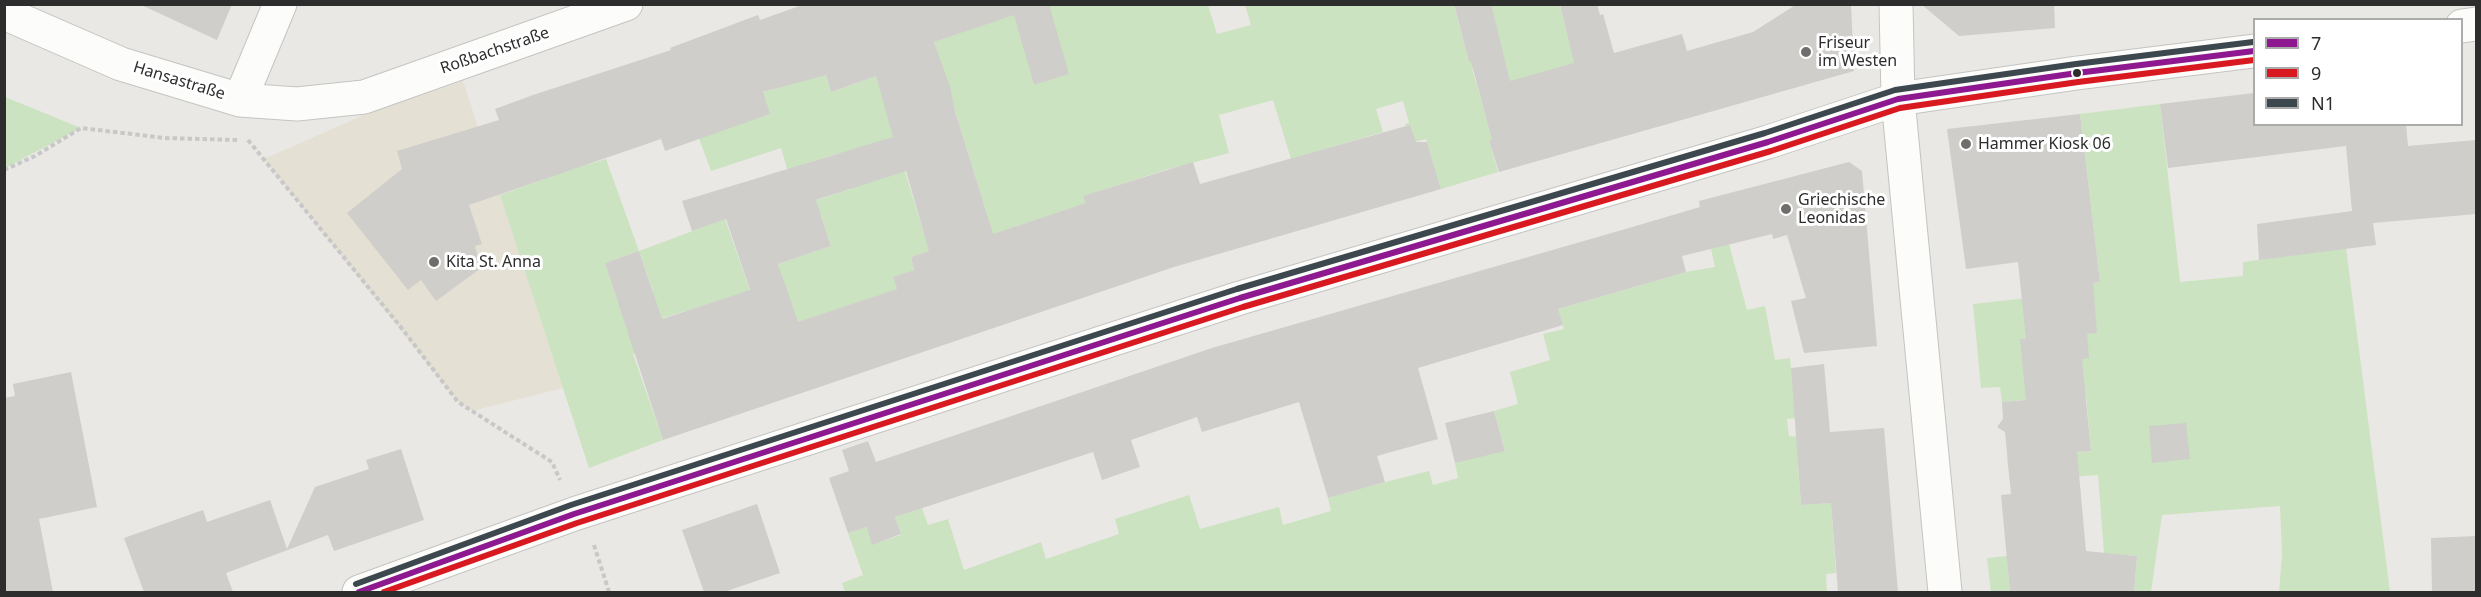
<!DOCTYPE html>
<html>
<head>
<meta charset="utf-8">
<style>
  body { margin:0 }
  #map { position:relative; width:2481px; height:597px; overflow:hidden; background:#eae8e4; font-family:"Noto Sans",sans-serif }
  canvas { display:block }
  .frame { position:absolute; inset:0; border:6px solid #2d2d2d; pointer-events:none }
  .legend { position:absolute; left:2253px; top:18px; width:210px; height:108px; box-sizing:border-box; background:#fff; border:2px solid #ababab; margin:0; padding:8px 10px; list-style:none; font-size:18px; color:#2d2d2d }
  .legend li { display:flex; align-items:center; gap:12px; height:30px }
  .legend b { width:30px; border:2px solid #ababab }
</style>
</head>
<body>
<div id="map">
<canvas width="2481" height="597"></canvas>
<div class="frame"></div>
<ul class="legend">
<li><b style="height:8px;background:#8d188f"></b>7</li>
<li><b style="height:8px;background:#d91920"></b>9</li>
<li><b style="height:8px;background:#3d484e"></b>N1</li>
</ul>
</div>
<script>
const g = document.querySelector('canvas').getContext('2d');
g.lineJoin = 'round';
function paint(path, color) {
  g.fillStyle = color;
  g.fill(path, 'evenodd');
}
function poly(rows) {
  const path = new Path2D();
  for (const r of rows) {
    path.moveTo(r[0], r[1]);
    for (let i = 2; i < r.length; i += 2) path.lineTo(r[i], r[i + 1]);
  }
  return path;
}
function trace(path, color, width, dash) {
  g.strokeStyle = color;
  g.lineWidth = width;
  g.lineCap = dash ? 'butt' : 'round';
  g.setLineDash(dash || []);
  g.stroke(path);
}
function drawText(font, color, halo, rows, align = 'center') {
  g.font = font + ' "Noto Sans",sans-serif';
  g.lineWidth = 6;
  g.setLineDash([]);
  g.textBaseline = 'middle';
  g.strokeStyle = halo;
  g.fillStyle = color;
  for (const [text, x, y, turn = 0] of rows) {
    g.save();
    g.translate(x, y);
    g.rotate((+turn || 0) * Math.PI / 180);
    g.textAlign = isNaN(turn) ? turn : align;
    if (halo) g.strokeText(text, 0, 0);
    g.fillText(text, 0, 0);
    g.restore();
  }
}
paint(poly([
  [463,81,563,388,472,411,458,402,264,159,366,114]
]), '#e4e0d3');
paint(poly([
  [1042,5,1208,5,1217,34,1251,25,1245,5,1454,5,1469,62,1491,5,1560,5,1575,64,1498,85,1485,66,1472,69,1493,139,1489,141,1498,172,1441,189,1426,139,1410,143,1405,124,1409,123,1403,101,1376,109,1383,132,1291,159,1273,100,1219,115,1229,153,1165,170,1084,196,1090,215,1065,212,1016,226,1022,247,929,251,911,257,914,270,893,277,897,289,814,317,798,332,778,264,831,246,821,215,790,179,781,148,711,171,691,116,780,87,822,62,831,92,876,76,924,234,987,215,934,42],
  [1059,41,1068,74,1034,85,1025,52],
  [839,153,851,189,817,200,805,164],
  [5,97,81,128,5,168],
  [2160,104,2180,282,2243,276,2243,262,2346,248,2390,592,2279,592,2282,555,2280,506,2162,515,2151,592,2134,592,2137,556,2104,553,2098,475,2010,481,2007,459,2091,451,2086,394,2002,402,2000,387,1981,388,1973,304,2064,294,2064,287,2100,282,2080,114],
  [583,158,586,165,606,159,639,251,725,219,750,291,663,318,669,341,633,354,663,440,589,468,500,195,550,177],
  [639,251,653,291,618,303,605,263],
  [1729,244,1747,310,1765,306,1775,360,1790,358,1796,418,1787,419,1789,436,1800,437,1798,466,1801,505,1831,503,1836,573,1826,574,1827,592,845,592,842,583,863,575,848,533,873,525,873,544,901,535,895,517,922,508,928,525,948,519,964,570,1041,542,1046,559,1119,534,1115,519,1189,495,1200,529,1279,507,1283,525,1331,511,1328,498,1366,487,1429,471,1433,485,1458,478,1455,463,1505,450,1494,411,1518,404,1510,372,1550,360,1543,334,1564,329,1558,309,1686,272,1715,267,1711,249],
  [2007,556,2010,592,1991,592,1987,558]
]), '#cbe3c0');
paint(poly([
  [139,4,232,4,217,40],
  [805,4,1049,4,1069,74,1034,85,1014,15,934,42,950,87,955,111,993,234,1086,203,1083,196,1193,162,1200,184,1410,125,1416,142,1427,142,1441,189,1174,267,663,440,605,263,639,251,662,319,750,290,726,219,692,231,682,201,893,137,876,76,831,92,826,75,763,92,770,114,665,151,661,139,469,205,482,244,475,246,481,268,436,301,421,280,408,290,347,213,402,169,397,151,499,120,495,109,533,95,671,50,670,48,758,15,760,20],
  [906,171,929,251,911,257,914,270,893,277,897,289,798,322,778,264,831,246,816,200],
  [1454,4,1491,4,1510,81,1574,63,1560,4,1597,4,1600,15,1603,14,1614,53,1682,34,1687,51,1753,32,1797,4,1851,4,1854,71,1499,172,1489,141,1492,139,1471,62,1469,62],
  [1921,4,2054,4,2055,28,1959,36],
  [2254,93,2254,124,2406,124,2408,146,2476,140,2476,214,2373,223,2376,245,2259,260,2257,224,2352,211,2346,146,2168,168,2160,104],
  [2080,114,2100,282,2093,283,2097,333,2087,334,2089,358,2082,359,2091,451,2077,452,2086,551,2137,556,2134,592,2010,592,2001,495,2011,494,2005,432,1997,427,2003,419,2002,402,2026,400,2020,339,2026,339,2018,262,1966,269,1947,129],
  [1849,162,1862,171,1877,346,1804,353,1791,301,1806,298,1787,235,1773,239,1772,234,1682,256,1686,272,1558,309,1563,325,1418,368,1438,439,1377,456,1385,482,1328,498,1299,402,1202,432,1197,417,1131,440,1140,467,1102,480,1093,452,895,517,901,534,872,545,867,527,848,533,829,478,849,471,842,450,868,441,876,462,1212,348,1629,228,1700,207,1699,201],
  [1824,364,1830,432,1884,428,1898,592,1838,592,1831,503,1801,505,1791,368],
  [71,372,97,507,39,519,53,592,4,592,4,398,15,396,13,384],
  [1494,411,1505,451,1455,463,1445,423],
  [2186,423,2190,459,2152,463,2149,426],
  [401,449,424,520,334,551,328,535,226,573,233,592,144,592,124,538,203,510,207,522,270,500,287,549,315,487,369,469,366,460],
  [757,504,780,573,724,592,704,592,682,530],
  [2476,536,2476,592,2432,592,2431,538]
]), '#cfceca');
const street = poly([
  [1896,4,1898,99,1945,592],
  [4,13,121,64,240,100,297,104,364,97,626,4],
  [2462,26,2476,24],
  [240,100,280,4],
  [359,592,574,514,1240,298,1768,142,1898,99,2077,73,2254,51]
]);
trace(street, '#c4c4c3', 35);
trace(poly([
  [248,140,400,326,458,402,552,462,560,480],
  [4,170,35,156,81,128,165,138,237,140],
  [594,545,609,592]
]), '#c8c8c8', 4, [4.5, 3]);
trace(street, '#fcfcfb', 33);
trace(poly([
  [359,592,574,514,1240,298,1768,142,1898,99,2077,73,2254,51]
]), '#8d188f', 6);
trace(poly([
  [384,592,577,523,1243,307,1771,151,1900,108,2078,82,2254,60]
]), '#d91920', 6);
trace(poly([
  [356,584,571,505,1237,289,1765,133,1895,90,2076,64,2253,42]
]), '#3d484e', 6);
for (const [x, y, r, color] of [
  [1806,52,6,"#6f6e6d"],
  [2077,73,5,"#2d2d2d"],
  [1966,144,6,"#6f6e6d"],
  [1786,209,6,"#6f6e6d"],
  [434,262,6,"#6f6e6d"]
]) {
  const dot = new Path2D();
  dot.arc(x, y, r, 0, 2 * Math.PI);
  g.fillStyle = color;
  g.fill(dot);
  trace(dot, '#fff', 2);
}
drawText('16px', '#2d2d2d', '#fff', [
  ["Friseur",1818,43],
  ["im Westen",1818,61],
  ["Hammer Kiosk 06",1978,144],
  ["Griechische",1798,200],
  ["Leonidas",1798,218],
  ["Kita St. Anna",446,262]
], 'left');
drawText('16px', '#2d2d2d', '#fff', [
  ["Roßbachstraße",495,51,-19],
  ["Hansastraße",179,81,17]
]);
</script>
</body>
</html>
